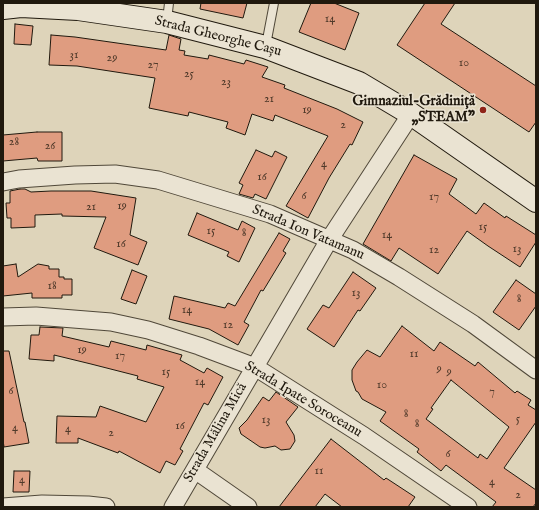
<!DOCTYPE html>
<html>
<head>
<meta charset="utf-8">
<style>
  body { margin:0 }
  #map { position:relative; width:539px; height:510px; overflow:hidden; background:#ded4ba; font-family:"IM FELL English",serif }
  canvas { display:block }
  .frame { position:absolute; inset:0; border:4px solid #20190e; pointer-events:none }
</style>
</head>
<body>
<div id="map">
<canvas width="539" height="510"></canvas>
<div class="frame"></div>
</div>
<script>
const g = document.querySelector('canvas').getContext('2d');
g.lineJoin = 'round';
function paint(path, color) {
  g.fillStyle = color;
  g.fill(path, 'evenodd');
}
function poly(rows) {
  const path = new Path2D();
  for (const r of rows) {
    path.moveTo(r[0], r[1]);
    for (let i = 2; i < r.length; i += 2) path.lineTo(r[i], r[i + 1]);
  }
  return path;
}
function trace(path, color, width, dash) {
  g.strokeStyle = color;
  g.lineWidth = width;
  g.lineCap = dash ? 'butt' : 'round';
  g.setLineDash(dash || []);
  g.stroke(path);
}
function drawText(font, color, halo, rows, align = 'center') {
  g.font = font + ' "IM FELL English",serif';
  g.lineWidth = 3;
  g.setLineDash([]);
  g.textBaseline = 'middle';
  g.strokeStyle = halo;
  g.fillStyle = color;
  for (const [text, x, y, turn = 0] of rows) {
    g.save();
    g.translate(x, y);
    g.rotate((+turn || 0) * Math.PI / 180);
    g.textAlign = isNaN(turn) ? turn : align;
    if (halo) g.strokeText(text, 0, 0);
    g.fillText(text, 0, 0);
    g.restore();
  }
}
const building = poly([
  [201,3,247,3,243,18,200,9,201,3],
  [311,3,334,3,359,13,345,50,299,32,311,3],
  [425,3,455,3,441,24,536,86,536,122,529,132,397,45,425,3],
  [15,24,33,26,31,45,14,44,15,24],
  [51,35,75,37,166,50,169,35,181,39,179,50,185,51,184,55,208,59,209,55,244,64,246,60,268,67,262,77,285,85,284,88,337,109,363,122,352,145,350,144,329,178,308,218,286,206,328,136,275,115,273,121,252,114,245,135,226,128,228,122,189,112,188,116,149,108,155,78,77,66,49,65,51,35],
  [37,132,62,132,62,161,38,161,37,158,3,161,3,135,37,132],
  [256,150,272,157,275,151,287,157,266,199,255,194,253,198,239,194,243,185,239,183,256,150],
  [414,155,457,179,449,194,476,214,484,203,505,218,506,216,536,235,536,242,520,267,488,246,467,231,438,274,399,248,391,261,363,244,414,155],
  [20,189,25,189,31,192,51,191,91,191,136,198,130,235,147,242,138,265,94,248,106,217,62,216,62,214,35,215,35,227,11,228,11,218,7,218,6,203,10,203,10,191,20,189],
  [197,213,238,230,242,221,255,228,239,262,227,256,229,252,188,235,197,213],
  [279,233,290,239,283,251,286,253,263,291,261,290,244,322,249,325,238,345,209,329,169,319,174,296,225,308,228,303,235,306,279,233],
  [16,264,18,277,38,264,49,266,49,269,59,269,59,277,64,277,64,279,72,279,72,295,62,295,62,298,32,298,32,293,3,296,3,266,16,264],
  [132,270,147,276,136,304,121,299,132,270],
  [353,272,376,288,360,311,358,310,334,347,307,329,323,305,329,308,353,272],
  [516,280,536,294,536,306,519,330,493,312,516,280],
  [402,326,434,351,440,342,475,366,478,362,515,393,517,391,531,400,528,405,536,410,536,422,504,468,536,490,536,503,533,507,492,507,496,502,446,465,441,471,417,452,419,449,380,421,386,412,362,399,358,392,356,391,352,380,352,370,357,362,367,350,380,357,402,326],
  [451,380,509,427,487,459,480,454,478,458,426,419,433,409,431,408,451,380],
  [40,327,63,328,62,336,109,347,111,341,146,350,147,345,182,355,180,360,204,373,207,368,223,377,208,405,204,403,180,449,183,451,175,465,166,461,160,473,119,451,118,453,78,438,78,443,56,443,57,416,96,417,100,406,146,422,164,387,137,379,138,376,91,364,54,355,54,361,29,359,31,335,39,335,40,327],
  [3,351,9,351,24,422,25,422,29,443,4,447,3,440,3,351],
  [276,392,298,407,286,422,294,435,295,441,290,449,281,450,275,446,265,448,260,447,241,434,239,428,247,420,263,397,269,401,276,392],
  [331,439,384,480,386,478,415,497,408,507,342,507,325,494,315,507,279,507,331,439],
  [14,471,30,471,29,492,13,492,14,471]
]);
paint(building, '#df9c80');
trace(building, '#20190e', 1);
const lane = poly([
  [167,21,169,3],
  [266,45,274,3]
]);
const street = poly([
  [3,182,19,179,75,175,115,174,158,180,270,214,353,250,399,277,473,324,536,370],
  [3,317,36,316,111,322,148,330,199,346,255,367,364,436,468,507],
  [195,470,248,507],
  [3,507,42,504,88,505,106,507],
  [173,507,329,240,411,114]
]);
const secondary = poly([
  [3,8,21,6,78,9,167,22,265,47,359,83,411,114,536,201]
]);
trace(lane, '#504839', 10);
trace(street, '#504839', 19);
trace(secondary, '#20190e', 24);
trace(lane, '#eae3d2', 8);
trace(street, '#eae3d2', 17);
trace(secondary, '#eae3d2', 22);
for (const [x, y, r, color] of [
  [483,110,4,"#8f2418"]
]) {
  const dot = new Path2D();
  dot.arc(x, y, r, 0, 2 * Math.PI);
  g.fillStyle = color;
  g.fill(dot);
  trace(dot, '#eae3d2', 1.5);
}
drawText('12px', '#503a2a', null, [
  ["14",330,20],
  ["31",74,56],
  ["29",112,59],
  ["10",464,64],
  ["27",153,66],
  ["25",189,75],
  ["23",226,83],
  ["21",269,100],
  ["19",307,111],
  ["2",343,126],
  ["28",14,143],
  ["26",50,147],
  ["4",324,165],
  ["16",262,178],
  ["6",304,197],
  ["17",434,198],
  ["19",122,207],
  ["21",91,208],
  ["15",483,228],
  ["15",211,232],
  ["8",244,234],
  ["14",387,236],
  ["16",121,245],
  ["13",517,250],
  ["12",434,251],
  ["18",52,287],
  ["13",356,294],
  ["8",519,300],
  ["14",187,311],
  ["12",228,326],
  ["19",82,351],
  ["11",414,355],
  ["17",120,357],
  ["9",439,370],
  ["15",166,373],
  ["9",449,373],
  ["14",200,383],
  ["10",382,386],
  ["6",11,392],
  ["7",492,393],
  ["8",406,415],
  ["5",518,420],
  ["13",266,421],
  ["8",417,425],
  ["16",180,427],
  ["4",15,429],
  ["4",68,430],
  ["2",111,434],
  ["6",448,455],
  ["11",319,472],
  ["4",22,481],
  ["4",492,483],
  ["2",518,496]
]);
drawText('14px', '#20190e', '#eae3d2', [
  ["Strada Gheorghe Cașu",218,37,14],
  ["Strada Ion Vatamanu",308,233,23],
  ["Strada Ipate Soroceanu",303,400,31],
  ["Strada Mălina Mică",216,433,-60]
]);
drawText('bold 14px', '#20190e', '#eae3d2', [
  ["Gimnaziul-Grădiniță",475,102],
  ["„STEAM”",475,118]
], 'right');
</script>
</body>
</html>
